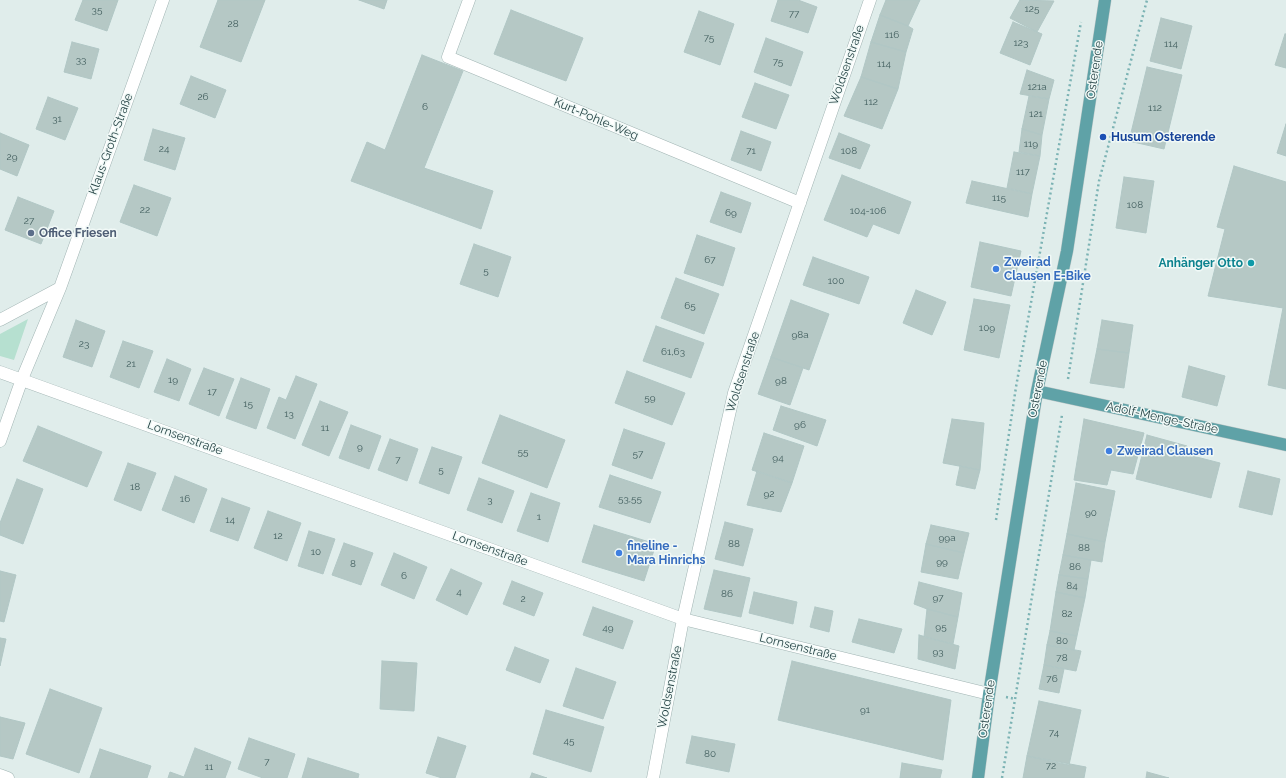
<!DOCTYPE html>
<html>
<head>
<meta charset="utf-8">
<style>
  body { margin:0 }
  canvas { display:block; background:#e0edeb }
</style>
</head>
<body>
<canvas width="1286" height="778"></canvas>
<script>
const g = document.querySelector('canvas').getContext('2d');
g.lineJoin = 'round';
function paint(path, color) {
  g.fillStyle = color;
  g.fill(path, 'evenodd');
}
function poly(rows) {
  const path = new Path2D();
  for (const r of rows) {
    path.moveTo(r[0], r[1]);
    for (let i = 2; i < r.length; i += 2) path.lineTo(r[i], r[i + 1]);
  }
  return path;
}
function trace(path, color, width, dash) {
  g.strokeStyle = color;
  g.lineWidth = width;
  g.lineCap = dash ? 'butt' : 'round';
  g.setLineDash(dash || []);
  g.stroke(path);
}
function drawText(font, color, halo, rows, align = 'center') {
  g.font = font + ' Raleway,sans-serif';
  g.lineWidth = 3;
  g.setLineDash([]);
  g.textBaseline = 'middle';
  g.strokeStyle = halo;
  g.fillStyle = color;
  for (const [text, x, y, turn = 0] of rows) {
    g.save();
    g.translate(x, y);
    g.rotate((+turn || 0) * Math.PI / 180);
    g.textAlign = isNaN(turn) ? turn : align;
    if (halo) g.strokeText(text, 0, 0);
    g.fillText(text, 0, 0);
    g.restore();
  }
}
paint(poly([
  [28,319,14,360,0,356,0,334]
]), '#b6e0d0');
const building = poly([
  [83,0,118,0,107,31,75,20,83,0],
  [218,0,265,0,241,62,200,47,218,0],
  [359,0,387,0,384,9,359,0],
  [778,0,798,0,817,7,808,33,771,21,778,0],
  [886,0,920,0,908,26,880,15,886,0],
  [1020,0,1054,1,1037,32,1010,18,1020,0],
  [511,10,583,38,566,81,494,54,511,10],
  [699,11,734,24,720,65,684,52,699,11],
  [880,15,908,26,913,29,906,52,871,42,880,15],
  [1161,18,1192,26,1181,69,1150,61,1161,18],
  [1013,22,1042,34,1030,65,1000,53,1013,22],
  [1285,34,1286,34,1286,68,1275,65,1285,34],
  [766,38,803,52,791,86,754,72,766,38],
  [72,42,99,49,91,79,64,72,72,42],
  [871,42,906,52,898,89,861,77,871,42],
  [422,55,463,71,424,168,493,191,481,229,351,181,367,142,385,150,422,55],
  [1147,67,1182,75,1164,149,1129,141,1147,67],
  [1027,70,1054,80,1049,99,1020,94,1027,70],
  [191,76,226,90,215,118,180,104,191,76],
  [861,77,898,89,882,129,844,116,861,77],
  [755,83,789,95,776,129,742,117,755,83],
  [1029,96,1049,99,1042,135,1022,129,1029,96],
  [48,97,78,108,65,140,36,129,48,97],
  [1286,124,1286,156,1277,153,1286,124],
  [153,129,185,138,175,170,144,160,153,129],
  [1022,129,1042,135,1040,156,1019,152,1022,129],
  [741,131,771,142,761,171,731,160,741,131],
  [0,133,29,145,17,176,0,169,0,133],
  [839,133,870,145,860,169,829,158,839,133],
  [1014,152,1040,156,1032,194,1007,188,1014,152],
  [1234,166,1286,182,1286,389,1268,385,1283,308,1208,296,1225,229,1217,227,1234,166],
  [842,175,911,202,899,234,873,224,867,237,824,220,842,175],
  [1124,177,1154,181,1146,233,1116,228,1124,177],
  [972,181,1032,194,1028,217,966,203,972,181],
  [134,185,171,198,157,236,120,222,134,185],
  [721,192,751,203,741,233,710,222,721,192],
  [18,197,54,211,41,244,5,230,18,197],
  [697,235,735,248,723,286,684,273,697,235],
  [980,242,1021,251,1011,296,971,287,980,242],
  [474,244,511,257,498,297,460,284,474,244],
  [813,257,869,277,859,304,803,285,813,257],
  [676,278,719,294,704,334,661,318,676,278],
  [916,290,946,302,932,335,903,323,916,290],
  [974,299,1010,305,999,358,964,350,974,299],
  [791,300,829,314,809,370,771,357,791,300],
  [76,320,105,331,92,367,63,357,76,320],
  [1102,320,1133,325,1129,353,1097,349,1102,320],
  [656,326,704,343,691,378,643,361,656,326],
  [123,341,153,351,139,388,110,377,123,341],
  [1097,349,1129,353,1124,388,1090,383,1097,349],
  [771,357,803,368,790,405,758,394,771,357],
  [167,359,191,369,179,401,154,392,167,359],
  [1189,366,1225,376,1217,406,1182,397,1189,366],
  [204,368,234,379,219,416,189,404,204,368],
  [627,371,685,393,672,425,615,403,627,371],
  [296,376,317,384,295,439,267,428,279,397,286,400,296,376],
  [241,378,270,389,256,429,226,418,241,378],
  [320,401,348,412,329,456,302,445,320,401],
  [781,406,826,420,817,446,773,430,781,406],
  [500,415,565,440,547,488,482,463,500,415],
  [952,419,984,423,980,470,943,463,952,419],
  [1084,419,1144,433,1133,474,1111,470,1107,485,1074,480,1084,419],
  [351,425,381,436,369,469,339,458,351,425],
  [38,426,102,452,87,487,23,461,38,426],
  [624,429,665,443,652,479,612,465,624,429],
  [764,433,804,446,792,483,752,470,764,433],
  [1147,435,1187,446,1185,454,1220,463,1211,498,1136,479,1147,435],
  [390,439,418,449,407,481,378,470,390,439],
  [432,447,462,457,449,494,419,483,432,447],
  [128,463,156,473,141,511,114,500,128,463],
  [960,466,980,470,975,489,956,485,960,466],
  [757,471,792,483,781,512,747,505,757,471],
  [1248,471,1280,479,1272,515,1239,507,1248,471],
  [610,475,661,492,650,523,599,507,610,475],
  [175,476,207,489,194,523,162,510,175,476],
  [479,478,514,491,502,523,467,510,479,478],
  [17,479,43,489,23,544,0,535,0,523,17,479],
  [1076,483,1115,491,1105,542,1067,534,1076,483],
  [531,493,560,503,548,542,517,531,531,493],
  [222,498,250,508,238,541,210,531,222,498],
  [268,511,301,523,287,561,254,548,268,511],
  [725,522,753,529,743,566,715,559,725,522],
  [594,525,656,544,644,581,582,562,594,525],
  [931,525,969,533,964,553,926,544,931,525],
  [309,531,335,539,323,574,298,566,309,531],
  [1067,534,1105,542,1102,562,1063,555,1067,534],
  [344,543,373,553,361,585,332,575,344,543],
  [926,544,964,553,958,579,921,572,926,544],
  [394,553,427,567,414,599,381,585,394,553],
  [1063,555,1091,560,1088,579,1059,575,1063,555],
  [451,569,482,583,467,615,436,600,451,569],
  [714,570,750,578,741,617,704,609,714,570],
  [0,571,16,575,4,622,0,621,0,571],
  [1059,575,1088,579,1085,598,1056,592,1059,575],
  [512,581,543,593,534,616,503,604,512,581],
  [919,582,962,593,958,617,927,609,914,604,919,582],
  [754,592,797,602,793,624,749,613,754,592],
  [1056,592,1085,598,1077,636,1050,631,1056,592],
  [593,607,633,621,623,649,583,635,593,607],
  [815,607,833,611,829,632,810,627,815,607],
  [927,609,958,617,953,644,924,637,927,609],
  [859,619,902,629,894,653,852,642,859,619],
  [1050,631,1077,636,1074,650,1047,645,1050,631],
  [919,635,959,646,955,669,918,659,919,635],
  [0,638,6,639,0,666,0,638],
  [1047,645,1081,651,1076,671,1044,665,1047,645],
  [515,647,549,660,540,683,506,670,515,647],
  [382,661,417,663,414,711,380,709,382,661],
  [792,661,951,700,943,760,778,720,792,661],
  [1044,665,1064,669,1059,693,1039,689,1044,665],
  [576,668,616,682,603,719,563,706,576,668],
  [50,689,102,708,79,773,26,754,50,689],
  [1039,701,1081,710,1069,765,1027,756,1039,701],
  [546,710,604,727,591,772,533,754,546,710],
  [0,717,25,723,13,759,0,756,0,717],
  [692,736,735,744,729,772,686,763,692,736],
  [438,737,466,746,455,778,442,778,426,773,438,737],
  [249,738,295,754,287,778,263,778,238,769,249,738],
  [195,748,231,762,225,778,168,778,170,772,184,777,195,748],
  [100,749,151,766,147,778,90,778,100,749],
  [1027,756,1086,767,1084,778,1023,778,1027,756],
  [308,758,359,774,358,778,302,778,308,758],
  [902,763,942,770,940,778,900,778,902,763],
  [1147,772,1169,778,1146,778,1147,772],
  [532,773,547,778,530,778,532,773]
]);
paint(building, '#b5c8c5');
trace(building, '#b1c7c5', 1);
const minor = poly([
  [469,0,448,57,800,203],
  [0,320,60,288],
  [0,372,683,619,989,694],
  [0,441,22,379,60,288,163,0],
  [0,775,8,778],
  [653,778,683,619,734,393,870,0]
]);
const major = poly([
  [1037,391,1286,445],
  [978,778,989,694,1037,391,1067,251,1105,0]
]);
trace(minor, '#a2b5b4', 13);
trace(major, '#c0c9c9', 13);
trace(poly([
  [1068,379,1099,181,1147,0],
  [996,520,1016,387,1081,22],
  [1006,697,1015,699],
  [1002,778,1062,415]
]), '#7cb3b4', 2.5, [2, 3]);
trace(minor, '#fff', 12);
trace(major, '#5fa2a7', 12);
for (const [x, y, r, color] of [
  [1103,137,4,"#1a4fb4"],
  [31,233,4,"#5c6f8a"],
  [1251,263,4,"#0f9aa8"],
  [996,269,4,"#3f7fe0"],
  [1109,451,4,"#3f7fe0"],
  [619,553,4,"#3f7fe0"]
]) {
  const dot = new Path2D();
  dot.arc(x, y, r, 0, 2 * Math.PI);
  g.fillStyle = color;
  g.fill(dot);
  trace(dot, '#f1f9f7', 1.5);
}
drawText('10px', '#446060', null, [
  ["125",1032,9],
  ["35",97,10],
  ["77",794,14],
  ["28",233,24],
  ["116",892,35],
  ["75",709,38],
  ["123",1021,43],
  ["114",1171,44],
  ["33",81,60],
  ["75",778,62],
  ["114",884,64],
  ["121a",1037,87],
  ["26",203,97],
  ["112",871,102],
  ["6",425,107],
  ["112",1155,108],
  ["121",1036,114],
  ["31",57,119],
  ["119",1031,144],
  ["24",164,149],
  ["71",751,151],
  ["108",849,151],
  ["29",12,157],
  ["117",1023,172],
  ["115",999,198],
  ["108",1135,205],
  ["22",145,210],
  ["104-106",868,211],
  ["69",731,213],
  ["27",29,221],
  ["67",710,260],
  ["5",486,271],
  ["100",836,281],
  ["65",690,306],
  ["109",987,328],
  ["98a",800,335],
  ["23",84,344],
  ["61,63",673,352],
  ["21",131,364],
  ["19",173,380],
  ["98",781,381],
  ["17",212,392],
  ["59",650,398],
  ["15",248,404],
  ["13",289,414],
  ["96",800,425],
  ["11",325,428],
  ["9",360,447],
  ["55",523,452],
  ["57",638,454],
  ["94",778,458],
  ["7",398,460],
  ["5",441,470],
  ["18",135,487],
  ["92",769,494],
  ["16",185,499],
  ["53,55",630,499],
  ["3",490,500],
  ["90",1091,513],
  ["1",539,517],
  ["14",230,520],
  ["12",278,536],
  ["99a",947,538],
  ["88",734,544],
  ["88",1084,548],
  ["10",316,552],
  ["99",942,562],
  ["8",353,564],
  ["86",1075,567],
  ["6",404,576],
  ["84",1072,586],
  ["4",459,592],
  ["86",727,594],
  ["97",938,598],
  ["2",523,599],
  ["82",1067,614],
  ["95",941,627],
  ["49",608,628],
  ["80",1062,641],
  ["93",938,652],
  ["78",1062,658],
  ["76",1052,679],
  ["91",865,710],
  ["74",1054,733],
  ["45",569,741],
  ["80",710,754],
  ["7",267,762],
  ["72",1051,766],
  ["11",209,767]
]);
drawText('12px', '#1e3d3f', '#f1f9f7', [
  ["Woldsenstraße",847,65,-71],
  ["Osterende",1095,70,-82],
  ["Kurt-Pohle-Weg",596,119,23],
  ["Klaus-Groth-Straße",111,144,-70],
  ["Woldsenstraße",743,372,-72],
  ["Osterende",1038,389,-79],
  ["Adolf-Menge-Straße",1162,418,12],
  ["Lornsenstraße",185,438,20],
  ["Lornsenstraße",490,549,20],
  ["Lornsenstraße",798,647,14],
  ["Woldsenstraße",670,687,-79],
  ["Osterende",987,709,-82]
]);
drawText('bold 12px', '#164399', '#f1f9f7', [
  ["Husum Osterende",1111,137]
], 'left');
drawText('bold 12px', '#4e5e75', '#f1f9f7', [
  ["Office Friesen",39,233]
], 'left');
drawText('bold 12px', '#366cbe', '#f1f9f7', [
  ["Zweirad",1004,262],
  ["Clausen E-Bike",1004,276],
  ["Zweirad Clausen",1117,451],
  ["fineline -",627,546],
  ["Mara Hinrichs",627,560]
], 'left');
drawText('bold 12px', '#0d838f', '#f1f9f7', [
  ["Anhänger Otto",1243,263]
], 'right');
</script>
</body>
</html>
